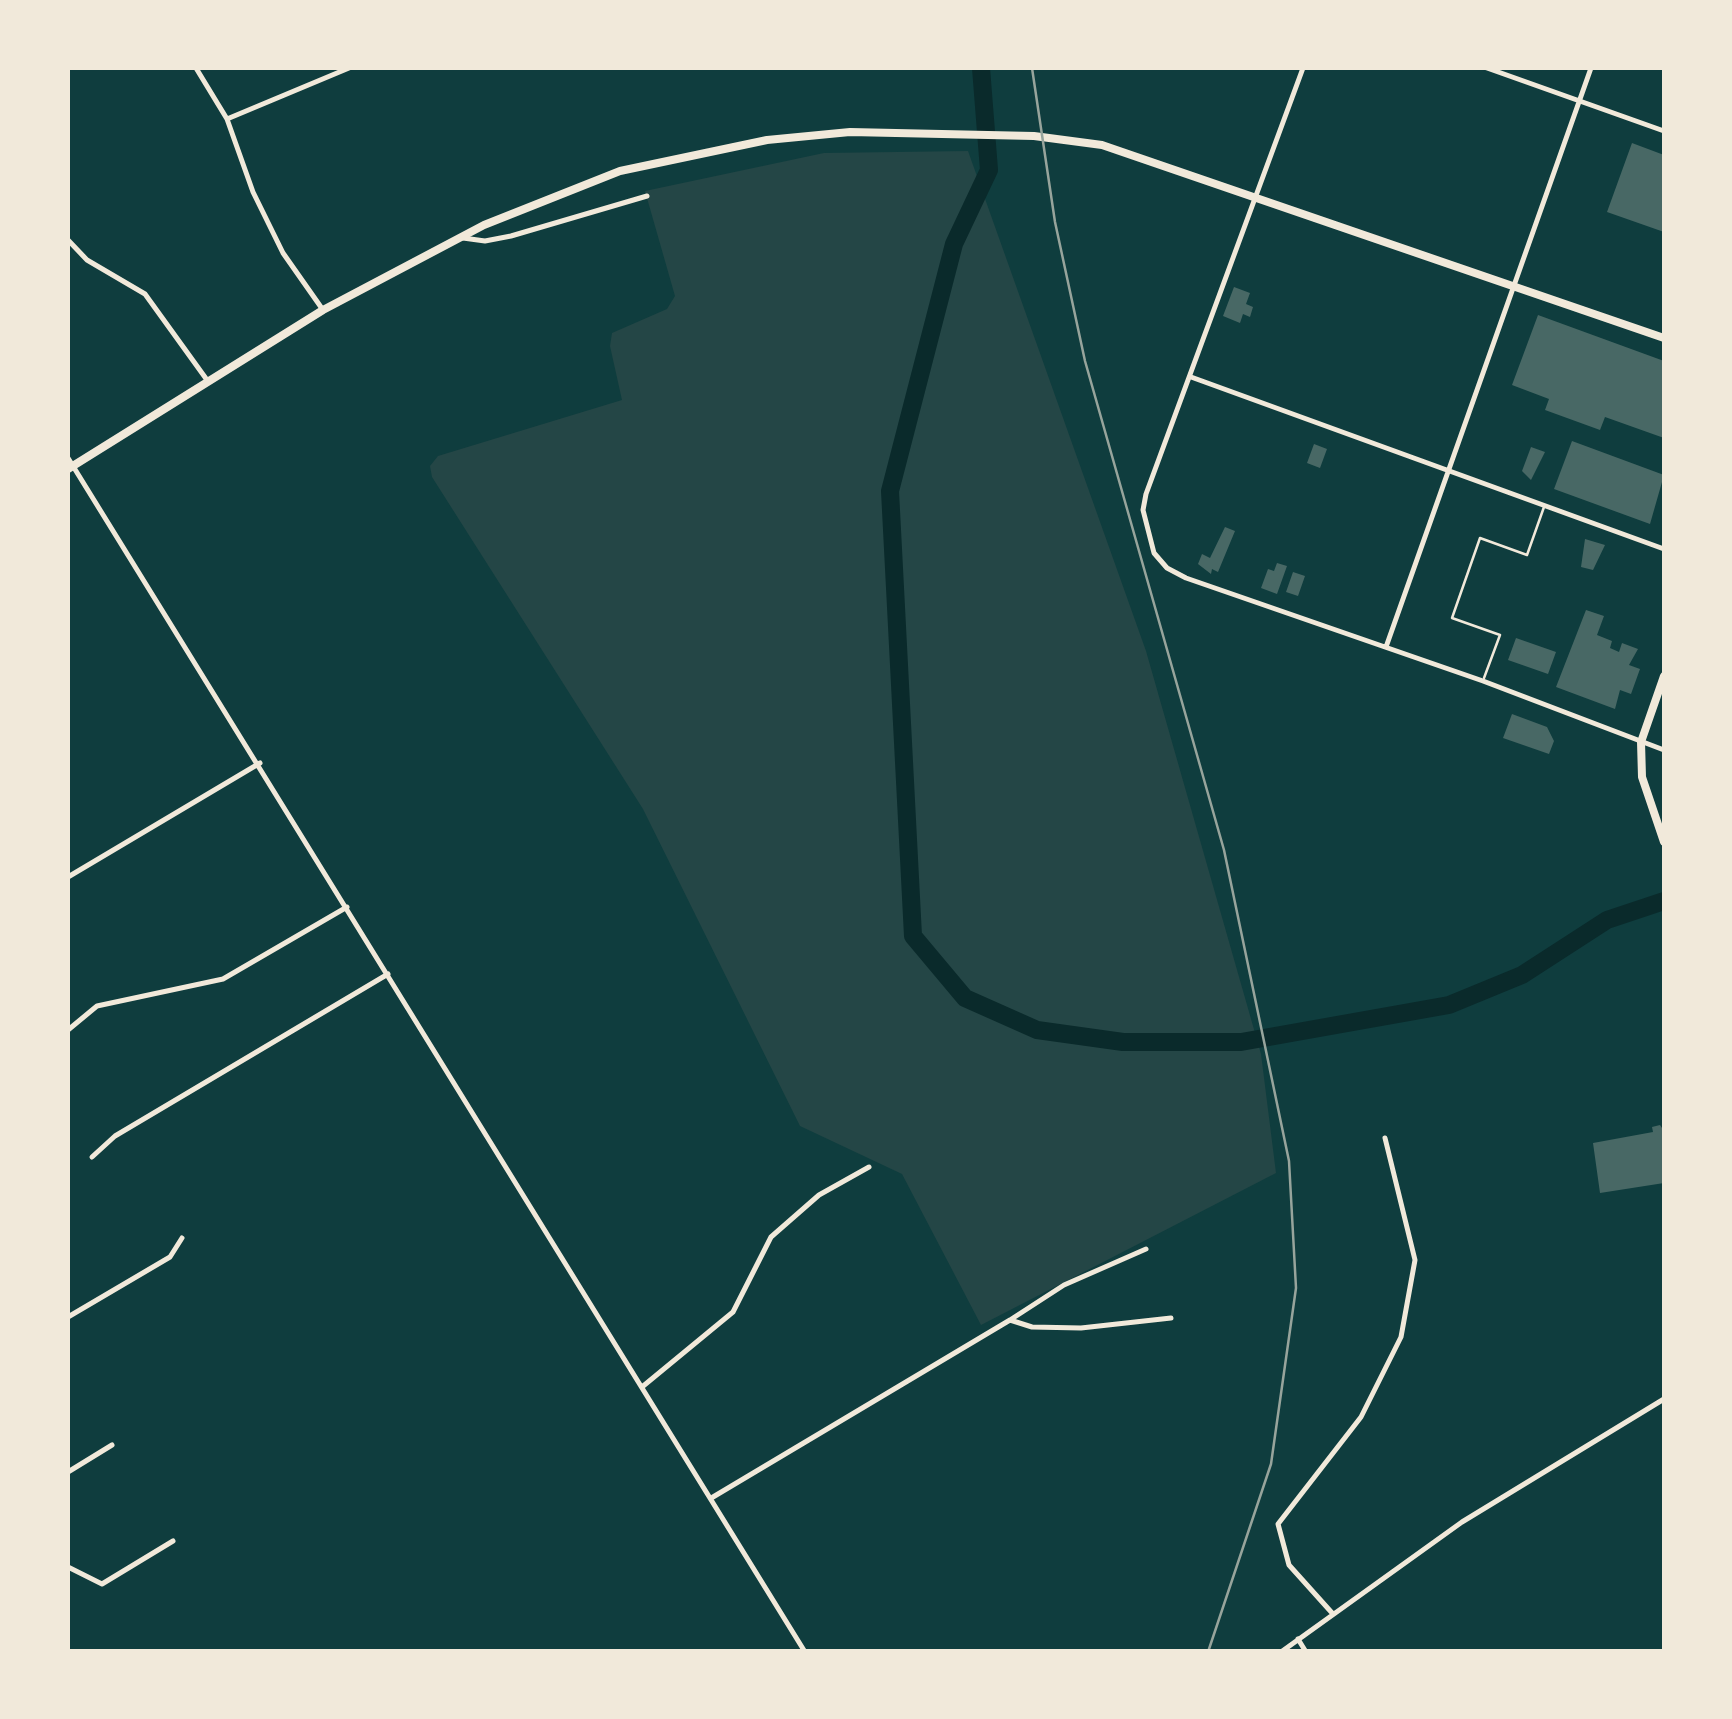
<!DOCTYPE html>
<html>
<head>
<meta charset="utf-8">
<style>
  body { margin:0 }
  #map { position:relative; width:1732px; height:1719px; overflow:hidden; background:#0f3d3e; font-family:"Fira Sans",sans-serif }
  canvas { display:block }
  .frame { position:absolute; inset:0; border:70px solid #f1e9da; pointer-events:none }
</style>
</head>
<body>
<div id="map">
<canvas width="1732" height="1719"></canvas>
<div class="frame"></div>
</div>
<script>
const g = document.querySelector('canvas').getContext('2d');
g.lineJoin = 'round';
function paint(path, color) {
  g.fillStyle = color;
  g.fill(path, 'evenodd');
}
function poly(rows) {
  const path = new Path2D();
  for (const r of rows) {
    path.moveTo(r[0], r[1]);
    for (let i = 2; i < r.length; i += 2) path.lineTo(r[i], r[i + 1]);
  }
  return path;
}
function trace(path, color, width, dash) {
  g.strokeStyle = color;
  g.lineWidth = width;
  g.lineCap = dash ? 'butt' : 'round';
  g.setLineDash(dash || []);
  g.stroke(path);
}
paint(poly([
  [968,151,1146,651,1261,1054,1276,1173,981,1325,902,1174,800,1126,643,809,432,477,430,466,438,456,622,400,610,346,612,333,667,309,675,296,645,191,824,153]
]), '#244646');
trace(poly([
  [981,68,989,170,954,244,890,491,913,936,965,998,1037,1030,1123,1042,1241,1042,1449,1005,1522,975,1607,920,1664,901]
]), '#0a2a2b', 18);
paint(poly([
  [1632,143,1664,155,1664,232,1607,212],
  [1234,287,1250,293,1246,304,1253,307,1250,317,1243,314,1240,323,1223,316],
  [1538,315,1664,361,1664,438,1605,417,1600,430,1545,410,1549,399,1512,385],
  [1572,441,1664,475,1650,524,1554,489],
  [1314,444,1327,449,1320,468,1307,463],
  [1531,447,1545,452,1531,480,1522,471],
  [1225,527,1235,531,1218,572,1212,569,1211,574,1198,564,1202,554,1210,558],
  [1585,539,1605,545,1593,570,1581,567],
  [1277,563,1287,566,1277,594,1261,588,1268,569,1274,571],
  [1293,572,1305,576,1298,596,1286,592],
  [1586,610,1604,616,1597,635,1612,641,1610,648,1619,652,1622,643,1638,649,1629,665,1640,669,1631,694,1620,690,1615,709,1556,687],
  [1516,638,1556,652,1548,674,1508,660],
  [1512,714,1547,727,1554,741,1549,754,1503,738],
  [1660,1125,1664,1131,1664,1183,1600,1193,1593,1143,1653,1132,1652,1127]
]), '#486865');
trace(poly([
  [1484,678,1500,635,1452,618,1480,538,1527,555,1544,507]
]), '#f1e9da', 2.5);
trace(poly([
  [196,68,227,119,253,192,283,253,323,310],
  [1303,68,1146,494,1143,510,1154,553,1167,568,1186,578,1483,681,1664,750],
  [1487,68,1664,131],
  [227,119,349,68],
  [463,238,485,241,511,236,647,196],
  [68,240,87,260,145,294,207,380],
  [1191,377,1664,549],
  [68,458,805,1652],
  [1386,647,1591,68],
  [68,877,260,763],
  [68,1030,97,1006,223,979,347,907],
  [92,1157,115,1136,388,974],
  [68,1317,170,1257,182,1238],
  [1010,1320,1064,1285,1146,1249],
  [642,1387,733,1312,771,1237,819,1195,869,1167],
  [68,1472,112,1445],
  [713,1497,1010,1320,1032,1327,1081,1328,1171,1318],
  [68,1567,102,1584,173,1541],
  [1333,1614,1289,1565,1278,1524,1361,1417,1401,1337,1415,1260,1385,1138],
  [1298,1639,1306,1652],
  [1281,1652,1462,1522,1664,1399]
]), '#f1e9da', 5);
trace(poly([
  [68,469,323,310,484,225,620,171,767,140,850,132,1034,136,1102,145,1664,338],
  [1664,676,1641,742,1642,777,1664,842]
]), '#f1e9da', 8);
trace(poly([
  [1032,68,1055,222,1085,361,1224,850,1289,1161,1296,1288,1271,1464,1208,1652]
]), '#97a49c', 2.5);
</script>
</body>
</html>
